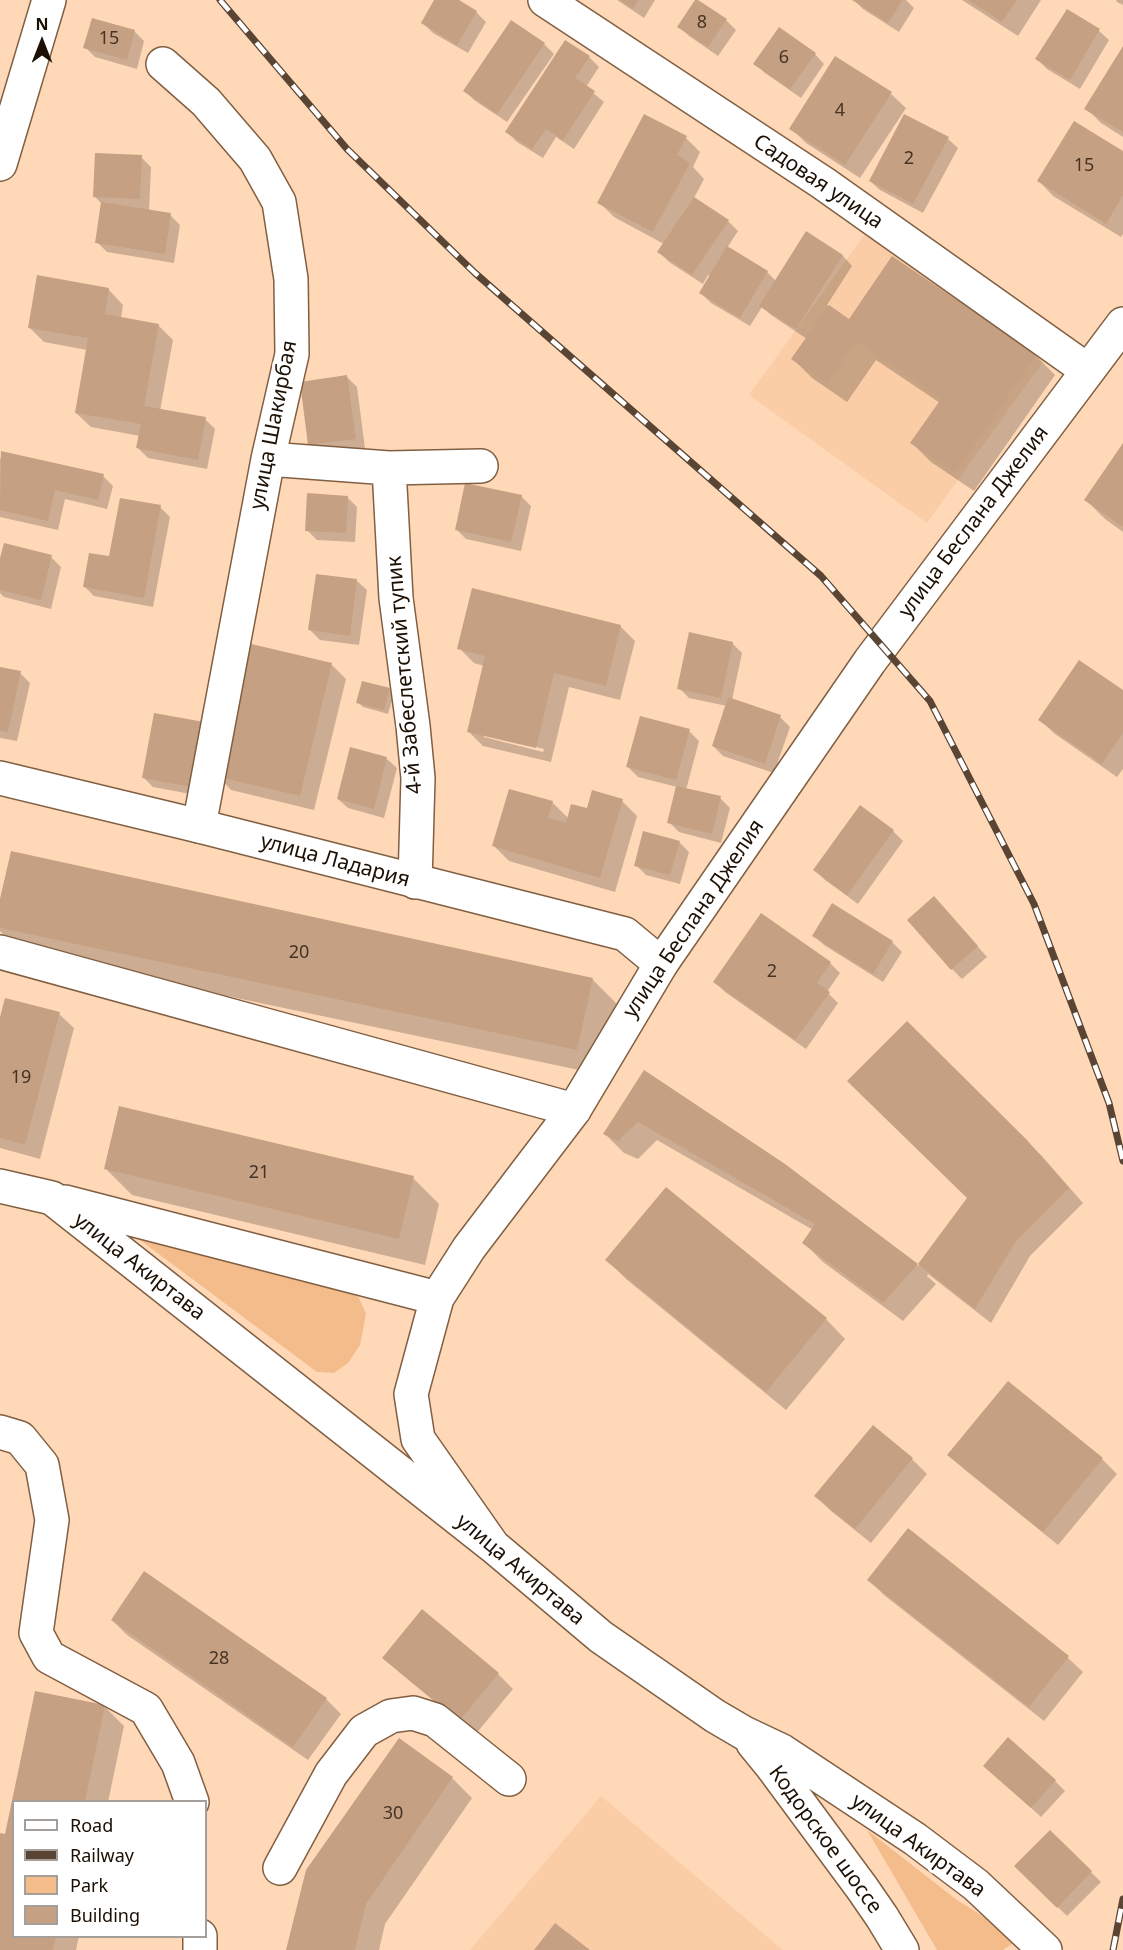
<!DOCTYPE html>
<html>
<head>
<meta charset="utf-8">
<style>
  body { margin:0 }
  #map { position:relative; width:1123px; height:1950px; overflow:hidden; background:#ffd8b8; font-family:"Noto Sans",sans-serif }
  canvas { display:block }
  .legend { position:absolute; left:12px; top:1800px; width:195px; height:138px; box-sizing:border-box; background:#fff; border:2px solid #a49f9b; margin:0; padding:8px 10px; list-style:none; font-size:18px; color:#1c0f04 }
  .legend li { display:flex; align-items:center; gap:12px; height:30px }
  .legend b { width:30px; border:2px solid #a49f9b }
  .north { position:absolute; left:12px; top:12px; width:60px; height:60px; -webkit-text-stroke:4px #fff; paint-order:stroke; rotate:0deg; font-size:16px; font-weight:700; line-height:24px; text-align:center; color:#1c0f04 }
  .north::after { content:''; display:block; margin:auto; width:21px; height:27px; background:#1c0f04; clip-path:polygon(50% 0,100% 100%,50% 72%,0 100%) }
</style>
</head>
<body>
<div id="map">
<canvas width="1123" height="1950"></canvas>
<ul class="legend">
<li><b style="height:8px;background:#fff"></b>Road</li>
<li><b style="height:8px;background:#5a4535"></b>Railway</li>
<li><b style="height:16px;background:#f4bb8b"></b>Park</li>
<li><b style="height:16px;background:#c5a082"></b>Building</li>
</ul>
<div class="north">N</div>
</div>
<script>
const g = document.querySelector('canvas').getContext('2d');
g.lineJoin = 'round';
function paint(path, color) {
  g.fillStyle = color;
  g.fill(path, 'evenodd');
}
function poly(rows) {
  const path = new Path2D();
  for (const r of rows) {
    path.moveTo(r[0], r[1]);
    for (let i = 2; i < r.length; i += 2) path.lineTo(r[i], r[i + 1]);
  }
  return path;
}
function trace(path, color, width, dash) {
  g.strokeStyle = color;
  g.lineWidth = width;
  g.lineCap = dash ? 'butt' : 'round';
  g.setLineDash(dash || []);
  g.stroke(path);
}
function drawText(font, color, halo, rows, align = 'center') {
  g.font = font + ' "Noto Sans",sans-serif';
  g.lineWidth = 6;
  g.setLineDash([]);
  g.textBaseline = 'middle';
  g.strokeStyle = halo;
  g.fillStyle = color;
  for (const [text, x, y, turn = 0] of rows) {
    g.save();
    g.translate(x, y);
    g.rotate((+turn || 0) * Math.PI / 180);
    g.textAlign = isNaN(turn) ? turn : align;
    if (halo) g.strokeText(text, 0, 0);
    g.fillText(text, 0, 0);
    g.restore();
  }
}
paint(poly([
  [875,220,1053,348,927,523,749,395],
  [601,1796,783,1950,470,1950]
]), '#facda7');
paint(poly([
  [132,1234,343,1285,359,1298,366,1314,360,1345,348,1363,334,1373,317,1372],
  [867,1830,957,1900,1019,1939,1003,1950,937,1950]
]), '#f4bb8b');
paint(poly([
  [436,0,456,0,476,12,486,22,468,53,433,33,423,23],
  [617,0,655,0,644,18],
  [854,0,906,0,914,8,899,32,863,9],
  [962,0,1041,0,1018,36],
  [1116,0,1123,0,1123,5,1117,2],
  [696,1,726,20,736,30,718,56,689,36,679,26],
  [1067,11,1099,31,1109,40,1080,89,1047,69,1037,59],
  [134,31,144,41,137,69,95,57,85,47],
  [544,44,554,54,507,122,474,100,465,91],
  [1123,49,1123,137,1101,123,1086,108],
  [815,54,824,64,801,98,765,73,755,63],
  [589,57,599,67,586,87,604,102,574,149,556,137,543,158,517,142,507,132],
  [891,94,906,108,860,178,806,143,791,128],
  [686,138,700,152,693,167,704,179,694,198,728,221,738,231,727,248,767,272,776,281,807,233,843,256,852,266,827,305,849,321,1036,356,1055,375,974,491,931,462,912,443,940,403,876,360,847,402,812,378,793,359,807,339,771,315,762,307,750,326,711,303,701,293,711,277,708,275,703,284,669,262,659,252,664,244,614,217,599,202],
  [948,139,958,148,923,213,880,190,870,181],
  [1123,153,1123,234,1121,237,1053,196,1039,181],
  [141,157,151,167,149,211,170,215,180,225,174,263,107,252,97,242,102,204,94,196],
  [109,290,123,305,121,318,158,325,173,340,160,411,205,419,215,429,207,469,148,458,138,448,140,436,91,427,76,413,87,350,44,342,29,327],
  [347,377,357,387,365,448,320,454,310,444],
  [1123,446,1123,532,1105,519,1086,500],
  [2,453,103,476,113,486,107,509,65,499,58,530,0,517,0,460],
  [521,496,531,506,521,551,466,539,456,529],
  [347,497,357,507,355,542,317,540,307,530],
  [160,507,170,517,153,607,94,596,84,586],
  [51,557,61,567,51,609,4,597,0,593,0,564],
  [357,581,367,590,359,645,320,640,310,630],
  [620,626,635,641,620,700,569,687,551,762,483,746,468,731,484,666,474,663,459,648],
  [484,734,544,749,543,752,484,737],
  [732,643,742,653,732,700,780,717,790,727,774,773,723,756,713,746,727,706,689,698,679,688],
  [248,644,332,665,346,679,314,810,231,790,217,775],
  [0,668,20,673,30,683,17,741,0,738],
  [389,689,394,694,388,714,363,707,358,702],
  [1123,692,1123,769,1117,777,1055,734,1040,720],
  [689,731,699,741,686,790,720,798,730,808,721,843,679,832,669,822,677,787,638,777,628,767],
  [213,733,201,796,153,787,143,777],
  [387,759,397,768,384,818,348,808,338,799],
  [622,801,637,816,615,892,509,861,494,846,552,802,569,819,588,810],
  [893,831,903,841,858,904,825,880,815,870],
  [679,842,689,852,680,884,646,875,636,865],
  [833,905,892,942,902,952,883,982,824,945,814,935],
  [0,906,592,979,619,1006,603,1075,22,953,0,931],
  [944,908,987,957,962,979,952,969],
  [762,916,830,963,840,973,827,992,838,1003,806,1049,725,992,715,982],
  [59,1014,74,1028,40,1159,0,1148,0,1023],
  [907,1023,1041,1155,1083,1203,1030,1256,991,1323,928,1274,927,1276,936,1284,903,1321,823,1262,804,1243,813,1230,657,1140,638,1159,624,1153,605,1134,644,1072,784,1165,918,1266,968,1198],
  [106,1169,413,1178,439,1204,425,1265,132,1195],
  [607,1260,826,1319,845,1339,786,1410,626,1279],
  [1008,1383,1102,1459,1117,1474,1058,1545,964,1469,949,1454],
  [873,1427,912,1459,927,1474,871,1543,831,1511,816,1496],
  [908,1530,1068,1658,1083,1672,1044,1721,884,1595,869,1580],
  [112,1620,326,1699,341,1714,308,1760,127,1635],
  [384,1657,498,1674,513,1689,475,1735,399,1672],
  [36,1692,105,1707,124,1726,108,1802,14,1802,14,1936,79,1936,76,1950,0,1950,0,1835,6,1836],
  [399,1740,453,1779,472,1798,385,1924,379,1950,287,1950],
  [995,1775,1055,1781,1065,1791,1041,1817],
  [1050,1832,1101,1882,1067,1916,1016,1866]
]), '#0003');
paint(poly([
  [434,0,459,0,477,11,457,45,421,23],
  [620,0,639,0,633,9],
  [695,0,698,0,727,19,708,47,677,27],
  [852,0,903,0,888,23],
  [968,0,1017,0,1002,22],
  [1067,9,1100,29,1070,80,1035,59],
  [92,18,135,30,127,60,83,48],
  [511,20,545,43,497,114,463,91],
  [779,27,816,53,790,89,753,64],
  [565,40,590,56,575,78,595,91,563,140,546,129,532,149,505,132],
  [1123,46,1123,132,1084,109],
  [835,56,892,92,845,165,789,129],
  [644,114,687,136,677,155,690,163,653,232,597,203],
  [904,114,949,137,913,204,869,181],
  [1074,121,1123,151,1123,195,1106,224,1037,181],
  [95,153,142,155,140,199,93,197],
  [694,197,729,220,692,275,657,252],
  [101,202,171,213,165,254,95,243],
  [806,231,843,255,796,329,759,306],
  [727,246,768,271,740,318,699,293],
  [892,256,1037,354,955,473,910,443,941,399,856,341,827,384,791,359,829,305,849,319],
  [37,275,109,288,105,314,159,324,144,406,206,417,198,460,136,448,141,424,75,413,88,338,28,328],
  [347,375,356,439,308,445,300,382],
  [1123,443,1123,527,1084,500],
  [1,451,104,474,98,500,55,490,48,521,0,510],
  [465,483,522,495,511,542,455,530],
  [307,493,348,496,346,533,305,531],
  [120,498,161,505,144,598,83,587,89,553,109,556],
  [4,543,52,555,41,600,0,590,0,558],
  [316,574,357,579,350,636,308,630],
  [472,588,621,625,606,686,554,673,536,748,467,732,485,656,457,649],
  [689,632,733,642,721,698,677,689],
  [247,643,332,663,300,796,215,776],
  [1079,660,1123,690,1123,733,1102,764,1038,720],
  [0,667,21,671,8,732,0,731],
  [362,681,390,688,384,710,356,703],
  [728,697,781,715,765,764,712,746],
  [154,713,204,722,191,787,142,778],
  [640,716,690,729,676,780,626,767],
  [350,747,387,757,374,809,337,799],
  [676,786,721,796,712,834,667,823],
  [509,789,553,801,548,818,566,823,571,804,587,808,592,790,623,799,600,878,492,846],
  [860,805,894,830,847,895,813,870],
  [643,831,680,841,670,875,634,866],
  [11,851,593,978,577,1050,0,928,0,899],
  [934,896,978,946,951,970,907,920],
  [832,903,893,941,873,974,812,936],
  [761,913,831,962,817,983,830,992,795,1040,713,982],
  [5,998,60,1012,25,1145,0,1138,0,1017],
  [907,1021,1026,1139,1069,1188,1016,1241,975,1309,918,1264,883,1303,802,1243,815,1224,638,1122,618,1141,603,1134,644,1070,785,1164,918,1264,967,1198,847,1081],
  [119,1106,414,1176,399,1239,104,1169],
  [666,1187,827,1318,766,1392,605,1260],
  [1008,1381,1103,1458,1043,1532,947,1455],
  [873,1425,913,1458,855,1529,814,1496],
  [908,1528,1069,1656,1029,1707,867,1580],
  [144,1571,327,1698,293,1747,111,1620],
  [422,1609,499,1673,459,1721,382,1658],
  [35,1691,105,1705,85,1802,14,1802,14,1936,56,1936,53,1950,0,1950,0,1833,5,1834],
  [1008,1737,1056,1780,1031,1808,983,1766],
  [399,1738,453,1777,366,1904,355,1950,286,1950,306,1870],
  [1050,1830,1092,1871,1057,1908,1014,1866],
  [555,1923,590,1950,534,1950]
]), '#c5a082');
const minor = poly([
  [545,0,823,183,1087,370],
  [163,64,206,102,255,159,279,202,291,279,292,354,268,459,199,826],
  [0,164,49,0],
  [268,459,389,468,481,466],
  [389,468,396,598,413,726,418,778,415,882],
  [0,952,574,1110],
  [661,964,870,661,1123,324],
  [0,1432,20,1438,42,1465,52,1520,36,1633,49,1657,146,1709,178,1763,192,1802],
  [280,1868,331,1774,364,1731,391,1716,413,1713,435,1720,509,1779],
  [200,1936,200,1950]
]);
const highway = poly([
  [0,778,199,826,625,934,661,964,574,1110,469,1248,437,1298,411,1394,418,1439,493,1546],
  [0,1186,52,1198,493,1546,601,1637,715,1716,744,1733,782,1751,915,1839,976,1885,1045,1950],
  [65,1202,437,1298],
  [753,1743,771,1765,862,1888,882,1917,902,1950]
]);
trace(minor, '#815f42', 36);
trace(highway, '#815f42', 36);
trace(minor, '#fff', 33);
trace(highway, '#fff', 33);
const rail = poly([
  [220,0,347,149,475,273,821,576,930,701,1034,904,1109,1103,1123,1161],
  [1113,1950,1123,1899]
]);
trace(rail, '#5a4535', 7);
trace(rail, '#fff', 4.5, [14]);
drawText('18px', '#463324', null, [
  ["8",702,23],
  ["15",109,39],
  ["6",784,58],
  ["4",840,111],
  ["2",909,159],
  ["15",1084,166],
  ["20",299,953],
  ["2",772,972],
  ["19",21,1078],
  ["21",259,1173],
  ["28",219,1659],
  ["30",393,1814]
]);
drawText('21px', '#1c0f04', '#fff', [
  ["Садовая улица",818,182,34],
  ["улица Шакирбая",274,425,-79],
  ["улица Беслана Джелия",974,522,-53],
  ["4-й Забеслетский тупик",405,675,-95],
  ["улица Ладария",335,861,15],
  ["улица Беслана Джелия",694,919,-56],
  ["улица Акиртава",139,1267,38],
  ["улица Акиртава",520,1570,40],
  ["Кодорское шоссе",825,1840,54],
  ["улица Акиртава",918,1846,36]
]);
</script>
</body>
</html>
